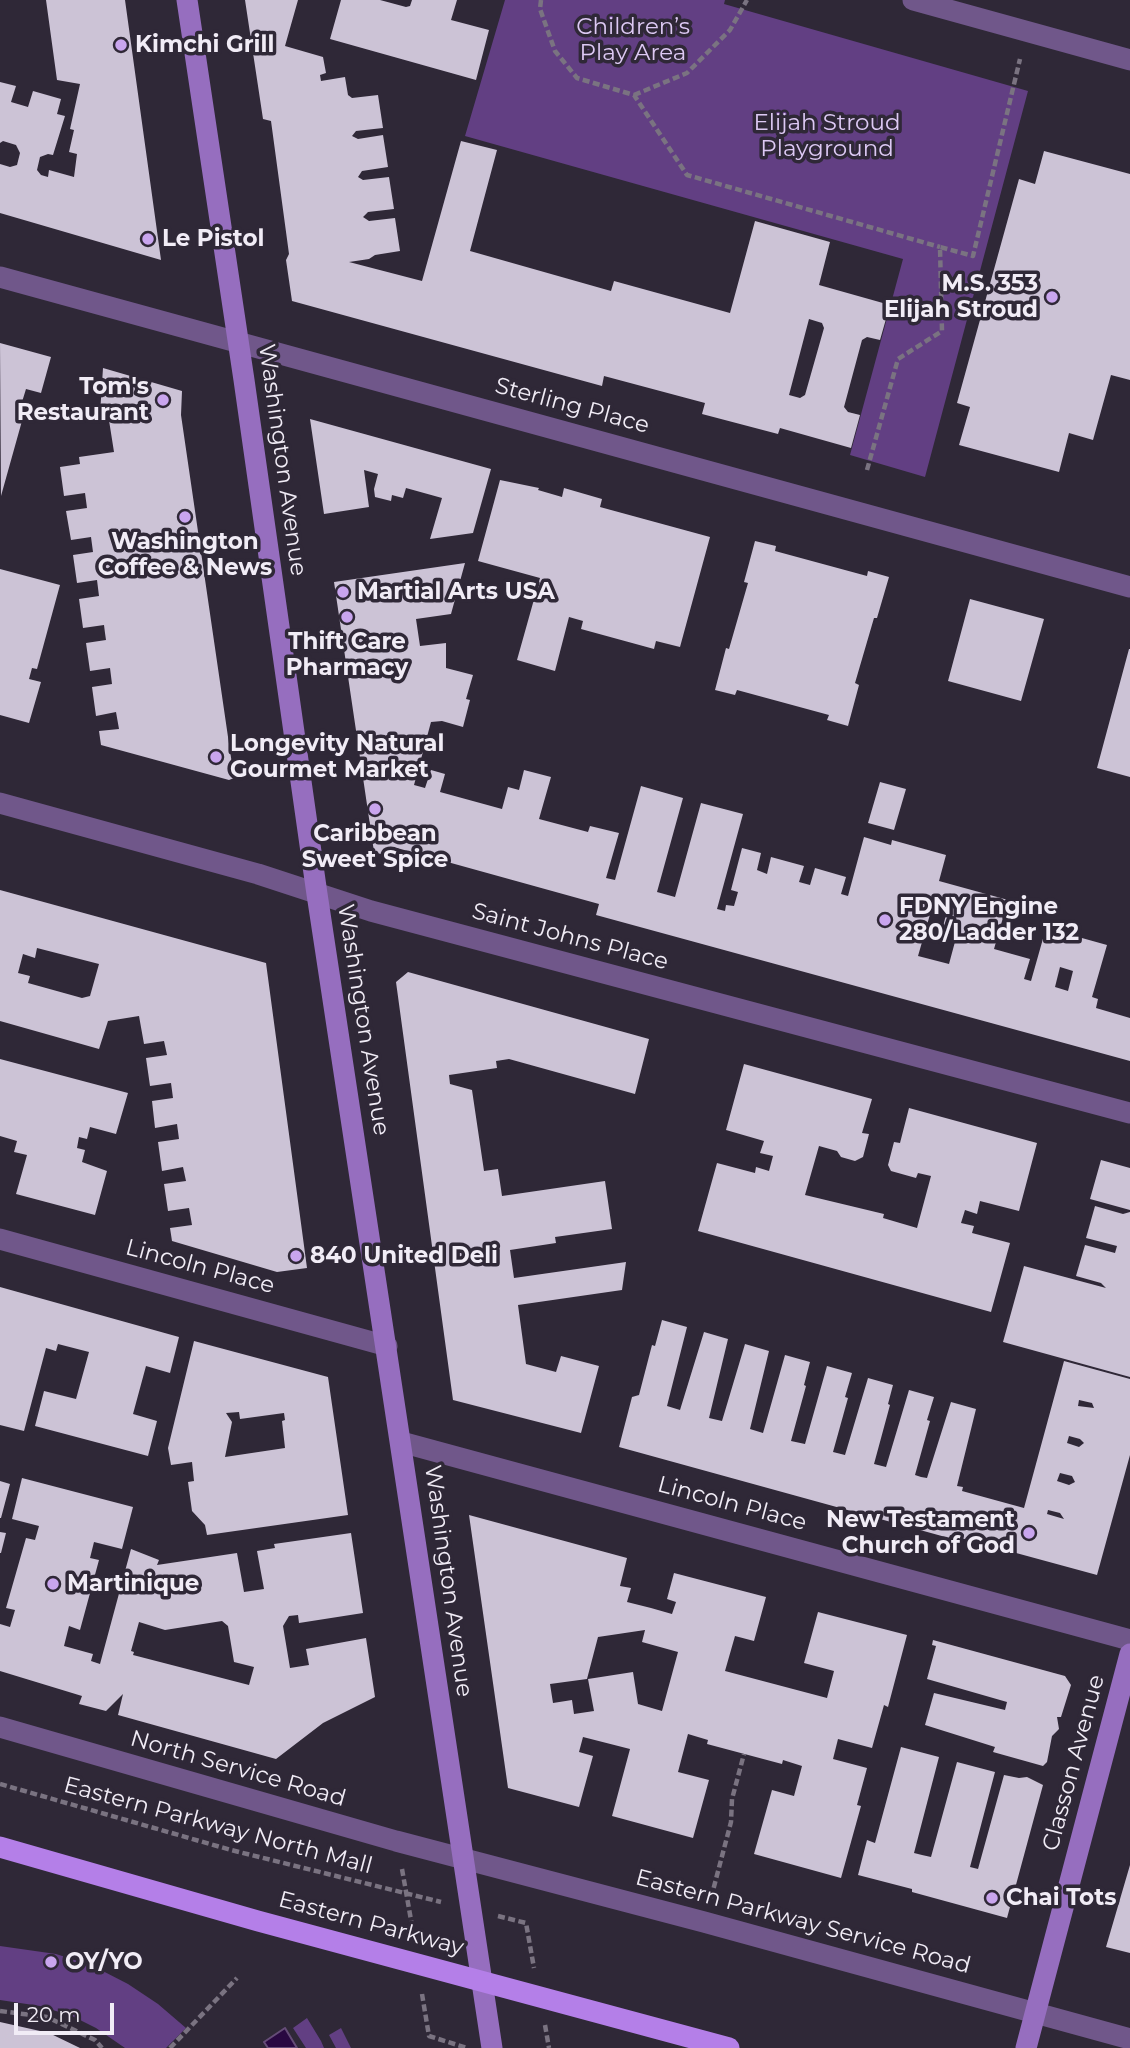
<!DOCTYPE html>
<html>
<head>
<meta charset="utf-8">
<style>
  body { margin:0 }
  #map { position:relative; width:1130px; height:2048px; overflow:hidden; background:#2f2837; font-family:Montserrat,sans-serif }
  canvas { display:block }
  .scale { position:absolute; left:14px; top:2003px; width:100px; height:32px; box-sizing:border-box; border:4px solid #f1ecf6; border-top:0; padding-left:9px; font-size:21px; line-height:24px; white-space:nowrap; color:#f1ecf6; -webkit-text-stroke:5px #2f2837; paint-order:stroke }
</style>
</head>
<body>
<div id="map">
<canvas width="1130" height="2048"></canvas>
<div class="scale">20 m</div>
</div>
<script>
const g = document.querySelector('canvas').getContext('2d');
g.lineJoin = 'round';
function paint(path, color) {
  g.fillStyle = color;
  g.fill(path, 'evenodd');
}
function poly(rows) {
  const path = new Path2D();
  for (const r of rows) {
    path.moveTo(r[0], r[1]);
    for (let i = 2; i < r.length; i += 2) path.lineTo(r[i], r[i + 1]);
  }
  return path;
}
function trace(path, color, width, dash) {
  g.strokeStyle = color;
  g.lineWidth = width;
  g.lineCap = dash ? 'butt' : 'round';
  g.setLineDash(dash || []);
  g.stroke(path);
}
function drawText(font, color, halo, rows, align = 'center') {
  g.font = font + ' Montserrat,sans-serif';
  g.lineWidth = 7;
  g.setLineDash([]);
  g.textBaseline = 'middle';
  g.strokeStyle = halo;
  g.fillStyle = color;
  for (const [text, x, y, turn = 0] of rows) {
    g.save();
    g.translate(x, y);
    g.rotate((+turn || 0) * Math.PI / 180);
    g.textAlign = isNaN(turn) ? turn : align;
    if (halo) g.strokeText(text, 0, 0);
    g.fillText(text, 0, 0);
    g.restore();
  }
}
paint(poly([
  [505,0,725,0,724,4,1028,91,925,477,850,455,903,259,465,136],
  [0,1946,56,1954,93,1966,128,1984,158,2004,186,2028,166,2048,125,2048,96,2028,72,2016,40,2006,0,2000],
  [307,2018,321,2041,324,2048,306,2048,293,2028],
  [341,2028,351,2048,336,2048,329,2035]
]), '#623f83');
const water = poly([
  [285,2028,297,2048,268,2048,264,2042,285,2028]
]);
paint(water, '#290841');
trace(water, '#654c77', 2);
paint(poly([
  [46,0,125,0,161,260,0,213,0,164,10,167,17,165,20,153,16,145,3,141,0,143,0,82,16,86,11,102,28,107,33,91,61,99,57,114,65,116,53,155,48,154,40,157,37,170,41,175,48,177,49,170,74,177,77,154,69,152,74,130,70,129,80,84,57,80],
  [245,0,298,0,285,46,323,57,326,73,320,75,321,81,345,77,348,95,352,98,378,95,383,128,356,131,352,136,358,139,383,135,388,167,362,171,358,177,363,180,389,177,394,209,368,212,363,217,369,221,395,218,400,251,375,255,369,259,349,262,422,281,461,141,497,150,470,251,611,291,614,281,730,313,755,221,830,242,819,285,890,305,880,340,867,337,862,340,844,407,848,412,860,415,851,448,780,428,778,434,702,414,705,403,604,376,602,386,292,301,286,260,289,254,271,121,263,119],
  [809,319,822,323,824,328,805,395,800,398,789,395],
  [341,0,380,0,406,7,410,6,412,0,457,0,451,20,489,30,476,80,330,39],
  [1044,151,1130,174,1130,380,1111,375,1093,440,1069,433,1059,472,959,445,970,407,957,403,1019,179,1035,184],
  [0,343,51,357,41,393,26,389,22,402,27,403,1,496],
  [103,368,182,391,181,415,234,778,229,780,101,745,99,731,119,729,116,712,96,716,92,687,112,684,110,668,90,671,86,643,106,640,105,633,104,625,83,628,79,599,99,596,97,580,77,583,73,555,93,552,91,537,71,540,66,511,87,508,85,493,64,496,60,467,80,464,79,457,114,452,108,414,100,414],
  [310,419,491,469,473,533,430,539,442,498,406,488,403,498,392,495,391,501,375,497,374,489,378,474,364,470,369,507,324,514],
  [500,480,539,488,538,490,562,497,564,488,602,499,600,507,710,537,680,647,656,641,654,649,581,629,583,621,569,617,555,671,517,660,540,578,478,561],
  [755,541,776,546,775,551,867,576,868,571,889,577,877,618,874,618,855,683,859,685,848,726,827,720,829,715,737,690,735,695,715,690,726,648,729,649,748,583,744,582],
  [465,563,451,614,416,619,420,646,446,643,446,668,473,675,466,699,470,700,463,727,442,721,431,722,414,785,425,788,431,770,445,774,440,792,502,809,508,787,519,790,524,770,551,777,539,819,588,832,590,826,619,833,606,878,615,880,641,786,683,798,657,892,675,897,701,803,743,814,717,909,725,911,726,905,734,906,738,892,731,890,742,848,761,853,757,870,767,874,771,857,804,866,799,882,810,885,815,868,846,877,841,894,848,896,864,837,891,845,892,840,946,855,939,881,1008,900,994,949,1030,959,1024,979,1031,981,1046,928,1107,945,1092,997,1098,999,1096,1008,1130,1018,1130,1061,596,915,599,904,397,848,394,858,374,852,334,582],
  [931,911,946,915,941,934,956,938,949,964,918,956],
  [1060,967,1073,971,1068,991,1055,987],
  [0,569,60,585,37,669,32,668,29,679,41,682,29,723,0,715],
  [970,599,1044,619,1021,701,948,681],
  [1129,649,1130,649,1130,777,1097,768],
  [880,782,906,789,894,830,868,823],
  [0,890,266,963,307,1268,277,1272,172,1241,170,1228,192,1225,189,1208,168,1211,164,1184,186,1181,183,1167,162,1171,158,1142,179,1139,177,1124,155,1128,152,1101,173,1098,171,1083,150,1086,146,1058,167,1055,164,1041,144,1044,139,1016,108,1021,99,1049,0,1021],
  [37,948,99,964,90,996,82,998,28,983,30,976,18,973,23,954,35,958],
  [408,972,649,1039,635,1094,509,1059,496,1061,497,1068,449,1075,450,1084,472,1090,484,1171,498,1169,502,1196,605,1181,612,1229,555,1237,556,1243,510,1250,514,1278,626,1262,622,1290,518,1305,526,1364,556,1372,561,1356,599,1366,581,1433,453,1400,396,982],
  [0,1059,128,1093,116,1134,90,1127,87,1139,79,1137,77,1148,85,1150,82,1162,107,1171,95,1215,16,1194,27,1155,14,1152,17,1141,0,1136],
  [744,1064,872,1099,862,1133,869,1134,863,1157,855,1161,841,1157,837,1151,819,1146,805,1195,884,1214,883,1218,917,1228,931,1176,918,1173,916,1178,891,1171,888,1165,894,1142,900,1143,909,1108,1037,1143,1019,1211,980,1201,977,1214,965,1210,961,1223,974,1226,972,1233,1010,1243,991,1312,698,1231,717,1163,755,1173,756,1167,769,1171,773,1156,760,1153,764,1141,726,1130],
  [1101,1160,1130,1168,1130,1210,1090,1199],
  [1095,1206,1123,1214,1130,1212,1130,1377,1003,1342,1024,1266,1106,1288,1101,1283,1076,1276,1085,1245,1115,1253,1117,1246,1086,1238],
  [0,1287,179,1337,170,1373,146,1366,133,1414,157,1421,148,1456,35,1426,44,1391,76,1399,89,1352,58,1344,56,1351,46,1348,24,1431,0,1425],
  [662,1320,687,1327,667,1406,680,1410,704,1332,728,1339,709,1418,722,1421,745,1344,769,1351,750,1429,763,1433,785,1355,810,1362,804,1385,806,1386,791,1441,805,1444,827,1366,852,1373,845,1397,848,1398,833,1452,845,1455,868,1378,893,1385,888,1404,890,1405,874,1464,886,1467,909,1390,934,1397,927,1420,930,1421,915,1475,921,1477,927,1478,951,1402,976,1409,957,1486,963,1487,962,1491,1024,1508,1064,1361,1130,1379,1130,1455,1097,1575,950,1535,949,1538,619,1447,632,1397,639,1395,652,1345,655,1346],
  [1079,1400,1092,1403,1094,1408,1078,1406],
  [1069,1436,1080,1439,1084,1443,1079,1447,1067,1443],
  [1060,1473,1072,1476,1075,1482,1069,1485,1057,1481],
  [1048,1510,1060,1513,1064,1519,1047,1514],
  [194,1341,328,1377,348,1515,207,1535,205,1525,192,1511,188,1482,194,1481,192,1462,171,1465,168,1448],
  [239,1412,240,1419,284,1413,285,1420,282,1421,285,1448,225,1457,232,1422,226,1413],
  [22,1478,133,1507,122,1549,94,1542,90,1558,99,1560,80,1630,69,1626,64,1646,93,1654,91,1661,100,1664,131,1549,159,1560,157,1565,237,1553,244,1592,264,1589,257,1551,275,1548,274,1544,351,1533,363,1613,299,1623,298,1615,289,1616,283,1626,290,1668,309,1665,306,1649,366,1638,375,1697,323,1723,276,1759,118,1715,123,1694,106,1711,79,1704,82,1696,0,1671,0,1624,10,1627,15,1610,6,1608,26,1538,35,1540,39,1526,12,1519],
  [222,1621,228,1626,234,1662,254,1667,249,1685,133,1655,134,1652,131,1651,139,1622,165,1630],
  [0,1481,10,1484,1,1518,0,1518],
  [469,1515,627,1558,620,1586,631,1588,627,1602,651,1608,672,1614,676,1602,667,1599,674,1573,766,1597,754,1641,735,1636,725,1671,827,1698,834,1671,804,1663,818,1612,907,1635,888,1707,884,1705,872,1748,838,1739,833,1759,867,1768,857,1805,861,1806,841,1878,754,1854,772,1790,794,1796,802,1766,783,1760,782,1764,707,1744,708,1740,688,1734,678,1772,709,1780,693,1838,612,1816,630,1749,583,1737,579,1752,593,1756,579,1807,508,1788],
  [645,1630,642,1642,678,1652,662,1711,638,1704,633,1672,588,1679,594,1711,574,1714,572,1700,553,1703,550,1684,587,1679,598,1637],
  [0,1532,6,1533,1,1553,0,1553],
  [933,1640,1065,1676,1071,1685,1061,1717,1057,1717,1059,1729,1052,1736,1047,1762,1043,1766,993,1752,995,1747,925,1725,934,1693,1005,1710,1007,1702,927,1679,936,1646,932,1645],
  [901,1747,939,1757,914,1853,922,1855,931,1857,957,1762,995,1772,970,1867,978,1869,1004,1775,1019,1778,1027,1777,1043,1785,1007,1918,912,1892,912,1889,858,1875,867,1840,875,1843],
  [1130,1865,1130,1953,1106,1947],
  [0,2022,49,2033,80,2048,0,2048]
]), '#ccc3d6');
trace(poly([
  [541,0,540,9,555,51,577,78,634,95,687,175,940,247],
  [634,95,687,73,730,30,747,0],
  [867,470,898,359,942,331,940,247,973,256,1020,59],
  [0,1784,231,1850,441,1902],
  [402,1869,414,1937],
  [711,1898,731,1822,732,1799,744,1754],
  [498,1916,526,1923,534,1968],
  [422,1994,429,2036,467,2048],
  [0,2011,47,2017,95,2040,102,2048],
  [545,2025,549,2048],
  [170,2048,237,1978]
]), '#7a7381', 4.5, [7, 3.5]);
trace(poly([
  [913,0,1130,60],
  [0,277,1130,587],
  [0,803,258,874,371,911,1130,1113],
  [0,1239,387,1346],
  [401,1442,1130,1640],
  [0,1727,396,1841,704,1922,1130,2039]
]), '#70578a', 21);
trace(poly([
  [187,0,244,380,317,894,492,2048],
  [1026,2048,1130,1654]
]), '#966ebf', 21);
trace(poly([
  [0,1847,258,1921,729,2048]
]), '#b47fe8', 21);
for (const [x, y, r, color] of [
  [121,45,7,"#c9a5ee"],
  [148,239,7,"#c9a5ee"],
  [1052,297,7,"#c9a5ee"],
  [163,400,7,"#c9a5ee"],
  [185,517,7,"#c9a5ee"],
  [343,592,7,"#c9a5ee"],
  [347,617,7,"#c9a5ee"],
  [216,757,7,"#c9a5ee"],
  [375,809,7,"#c9a5ee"],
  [885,920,7,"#c9a5ee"],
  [296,1256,7,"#c9a5ee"],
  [1029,1533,7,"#c9a5ee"],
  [53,1584,7,"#c9a5ee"],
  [992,1898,7,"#c9a5ee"],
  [51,1962,7,"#c9a5ee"]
]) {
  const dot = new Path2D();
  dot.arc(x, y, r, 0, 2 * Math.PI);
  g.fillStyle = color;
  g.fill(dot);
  trace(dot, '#2f2837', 2.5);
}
drawText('23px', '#ddc9f4', '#2f2837', [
  ["Children’s",633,27],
  ["Play Area",633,53],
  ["Elijah Stroud",827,123],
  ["Playground",827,149]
]);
drawText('bold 23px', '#f1ecf6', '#2f2837', [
  ["Kimchi Grill",135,45],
  ["Le Pistol",162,239],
  ["M.S. 353",1038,284,"right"],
  ["Elijah Stroud",1038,310,"right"],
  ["Tom's",149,387,"right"],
  ["Restaurant",149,413,"right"],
  ["Washington",185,542,"center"],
  ["Coffee & News",185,568,"center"],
  ["Martial Arts USA",357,592],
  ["Thift Care",347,642,"center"],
  ["Pharmacy",347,668,"center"],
  ["Longevity Natural",230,744],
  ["Gourmet Market",230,770],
  ["Caribbean",375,834,"center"],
  ["Sweet Spice",375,860,"center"],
  ["FDNY Engine",899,907],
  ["280/Ladder 132",899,933],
  ["840 United Deli",310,1256],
  ["New Testament",1015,1520,"right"],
  ["Church of God",1015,1546,"right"],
  ["Martinique",67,1584],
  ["Chai Tots",1006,1898],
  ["OY/YO",65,1962]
], 'left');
drawText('23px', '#f1ecf6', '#2f2837', [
  ["Sterling Place",572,406,15],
  ["Washington Avenue",282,460,82],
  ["Saint Johns Place",570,937,15],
  ["Washington Avenue",363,1020,81],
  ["Lincoln Place",200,1267,15],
  ["Lincoln Place",732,1504,15],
  ["Washington Avenue",448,1581,82],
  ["Classon Avenue",1074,1763,-75],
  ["North Service Road",238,1769,16],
  ["Eastern Parkway North Mall",218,1826,15],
  ["Eastern Parkway Service Road",803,1922,15],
  ["Eastern Parkway",371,1924,15]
]);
</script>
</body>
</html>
